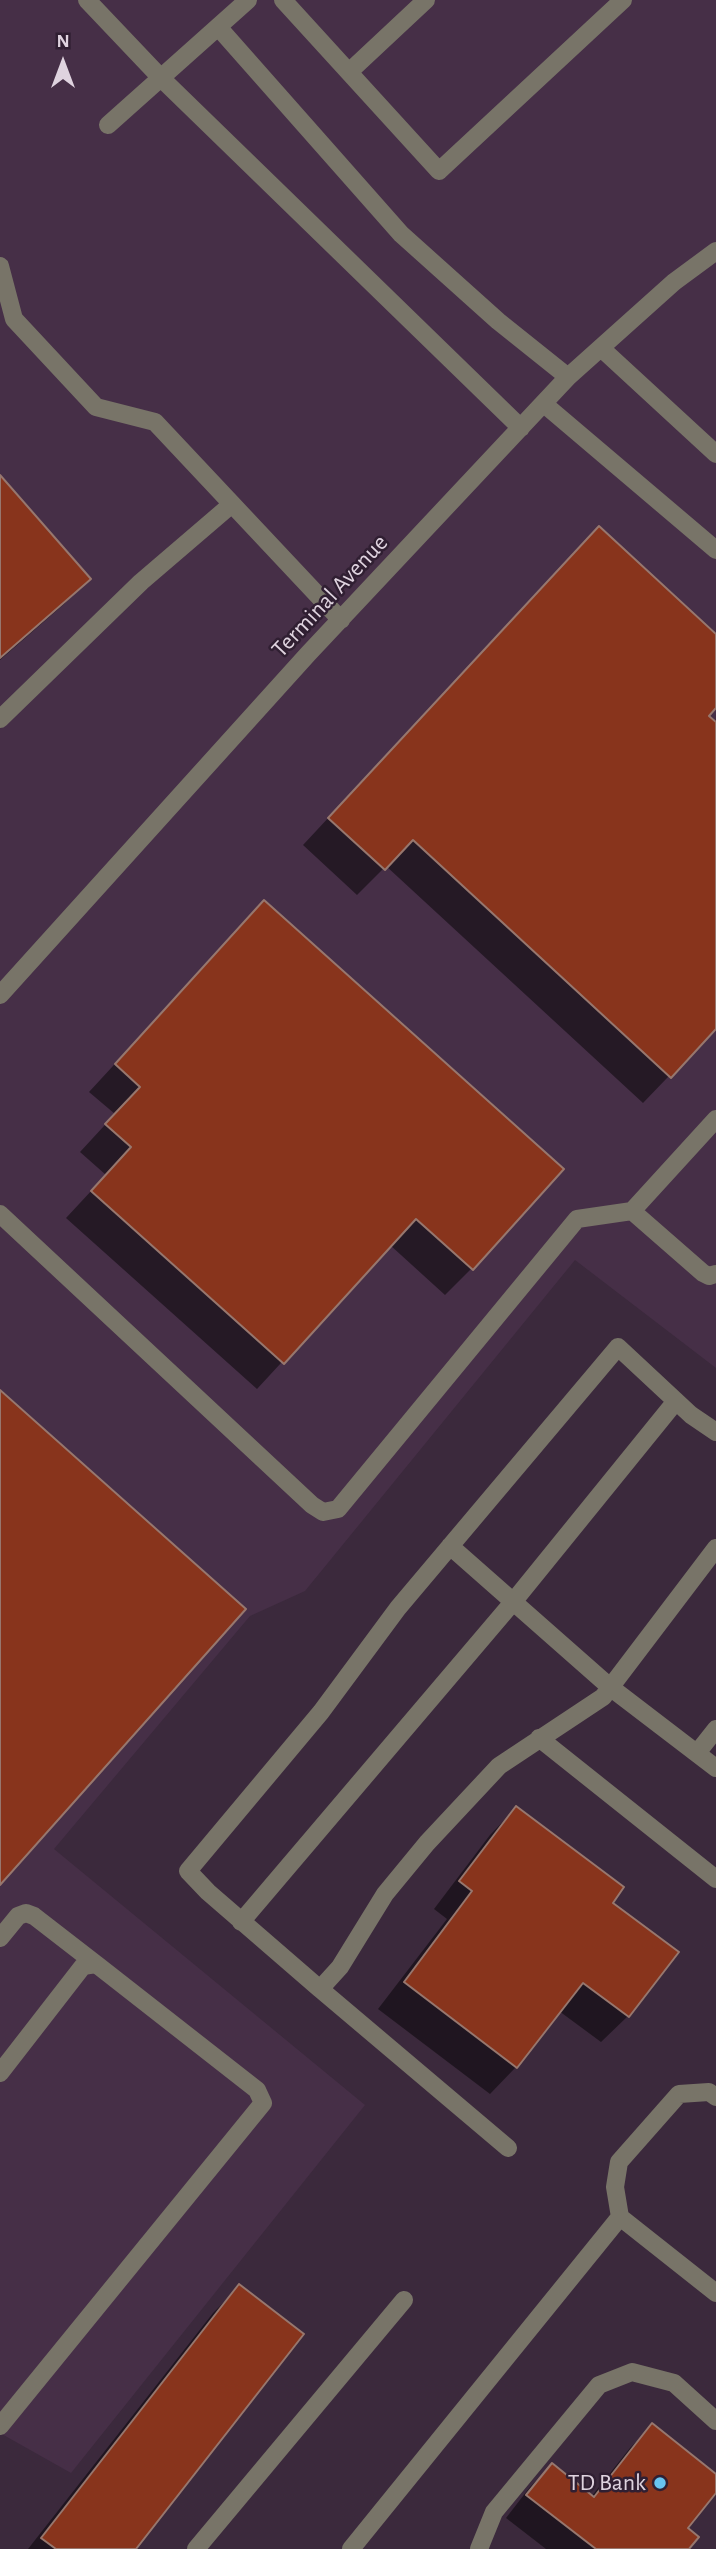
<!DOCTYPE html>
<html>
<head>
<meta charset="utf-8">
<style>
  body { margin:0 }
  #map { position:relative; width:716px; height:2549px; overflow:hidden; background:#3b293c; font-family:"Alegreya Sans",sans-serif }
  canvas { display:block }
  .north { position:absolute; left:28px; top:28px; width:70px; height:70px; -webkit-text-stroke:5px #301f32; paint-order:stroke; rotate:0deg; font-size:19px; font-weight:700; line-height:28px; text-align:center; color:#dfd3df }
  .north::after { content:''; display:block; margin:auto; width:24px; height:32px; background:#dfd3df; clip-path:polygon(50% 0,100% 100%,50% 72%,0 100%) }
</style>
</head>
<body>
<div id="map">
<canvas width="716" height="2549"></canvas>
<div class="north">N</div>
</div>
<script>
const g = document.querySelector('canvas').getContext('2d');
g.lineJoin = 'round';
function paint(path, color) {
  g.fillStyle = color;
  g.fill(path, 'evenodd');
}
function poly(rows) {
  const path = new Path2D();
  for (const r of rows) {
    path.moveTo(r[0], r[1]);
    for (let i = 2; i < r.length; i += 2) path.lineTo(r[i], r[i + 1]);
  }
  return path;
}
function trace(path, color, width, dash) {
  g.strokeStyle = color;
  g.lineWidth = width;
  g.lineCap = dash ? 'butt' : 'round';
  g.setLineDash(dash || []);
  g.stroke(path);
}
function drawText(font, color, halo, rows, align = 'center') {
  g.font = font + ' "Alegreya Sans",sans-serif';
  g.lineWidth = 5;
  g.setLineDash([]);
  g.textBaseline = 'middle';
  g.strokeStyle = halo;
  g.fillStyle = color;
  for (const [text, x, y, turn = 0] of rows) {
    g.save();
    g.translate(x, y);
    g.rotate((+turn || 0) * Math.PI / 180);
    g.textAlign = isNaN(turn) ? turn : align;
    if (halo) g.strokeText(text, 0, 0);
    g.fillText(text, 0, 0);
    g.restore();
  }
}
paint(poly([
  [0,0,716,0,716,1368,575,1260,305,1591,250,1616,54,1849,365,2105,71,2473,0,2433]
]), '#462f47');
paint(poly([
  [0,478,89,579,63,605,0,660],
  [573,555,716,636,716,706,707,716,716,725,716,1027,643,1103,386,866,357,895,303,845],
  [264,902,472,1268,445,1295,390,1245,257,1389,66,1218,106,1175,80,1152,115,1114,89,1092],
  [516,1808,611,1903,628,2016,601,2042,559,2011,516,2067,490,2094,378,2009,447,1919,434,1909,490,1835],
  [240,2286,134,2549,28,2549,213,2313],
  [652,2426,716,2476,716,2490,686,2529,687,2549,546,2549,506,2518,530,2487,552,2465,591,2497,630,2448]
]), '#0007');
const building = poly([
  [0,475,91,579,0,658,0,475],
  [599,526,716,634,716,708,709,716,716,722,716,1029,671,1078,413,840,385,870,328,818,599,526],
  [264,900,564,1169,473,1270,416,1219,284,1364,91,1191,131,1147,105,1124,140,1087,115,1064,264,900],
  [0,1390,246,1609,0,1885,0,1390],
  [516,1806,624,1887,613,1903,679,1952,629,2017,583,1983,517,2068,404,1982,472,1891,459,1881,516,1806],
  [239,2284,304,2334,136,2549,56,2549,41,2538,239,2284],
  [652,2423,716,2474,716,2493,688,2528,699,2537,689,2549,596,2549,526,2495,552,2463,594,2497,652,2423]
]);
paint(building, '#88341c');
trace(building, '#97776e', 2);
trace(poly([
  [87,0,162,79,521,428],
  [283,0,439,171,623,0],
  [219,28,401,234,498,321,568,377],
  [349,72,426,0],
  [108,125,248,0],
  [0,266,14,319,96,407,155,422,341,620],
  [601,348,716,454],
  [544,404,716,550],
  [0,719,141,582,232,504],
  [0,995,308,654,568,377,674,282,716,251],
  [632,1211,703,1273,709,1276,716,1274],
  [0,1214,312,1505,323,1512,338,1509,577,1219,632,1211,716,1119],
  [716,1432,691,1415,618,1347,398,1608,321,1712,188,1871,208,1892,320,1989,340,1967,385,1894,427,1843,499,1766,603,1697,716,1548],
  [450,1546,610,1687,716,1768],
  [539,1738,716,1879],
  [697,1753,716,1729],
  [241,1922,513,1602,676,1401],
  [0,1938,18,1916,26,1913,34,1916,96,1964],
  [320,1989,508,2148],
  [0,2073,83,1966,96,1964,257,2090,263,2103,0,2426],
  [620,2217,615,2187,619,2162,679,2094,709,2092,716,2097],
  [196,2549,404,2300],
  [351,2549,620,2217,716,2293],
  [479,2549,494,2512,599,2385,632,2372,674,2383,716,2421]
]), '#787468', 18);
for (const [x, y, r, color] of [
  [660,2483,7,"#68c4f0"]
]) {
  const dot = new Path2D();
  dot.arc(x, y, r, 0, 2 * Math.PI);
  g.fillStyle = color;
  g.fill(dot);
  trace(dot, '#301f32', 2.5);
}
drawText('24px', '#dfd3df', '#301f32', [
  ["Terminal Avenue",330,596,-47]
]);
drawText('24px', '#dfd3df', '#301f32', [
  ["TD Bank",646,2483]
], 'right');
</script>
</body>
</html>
